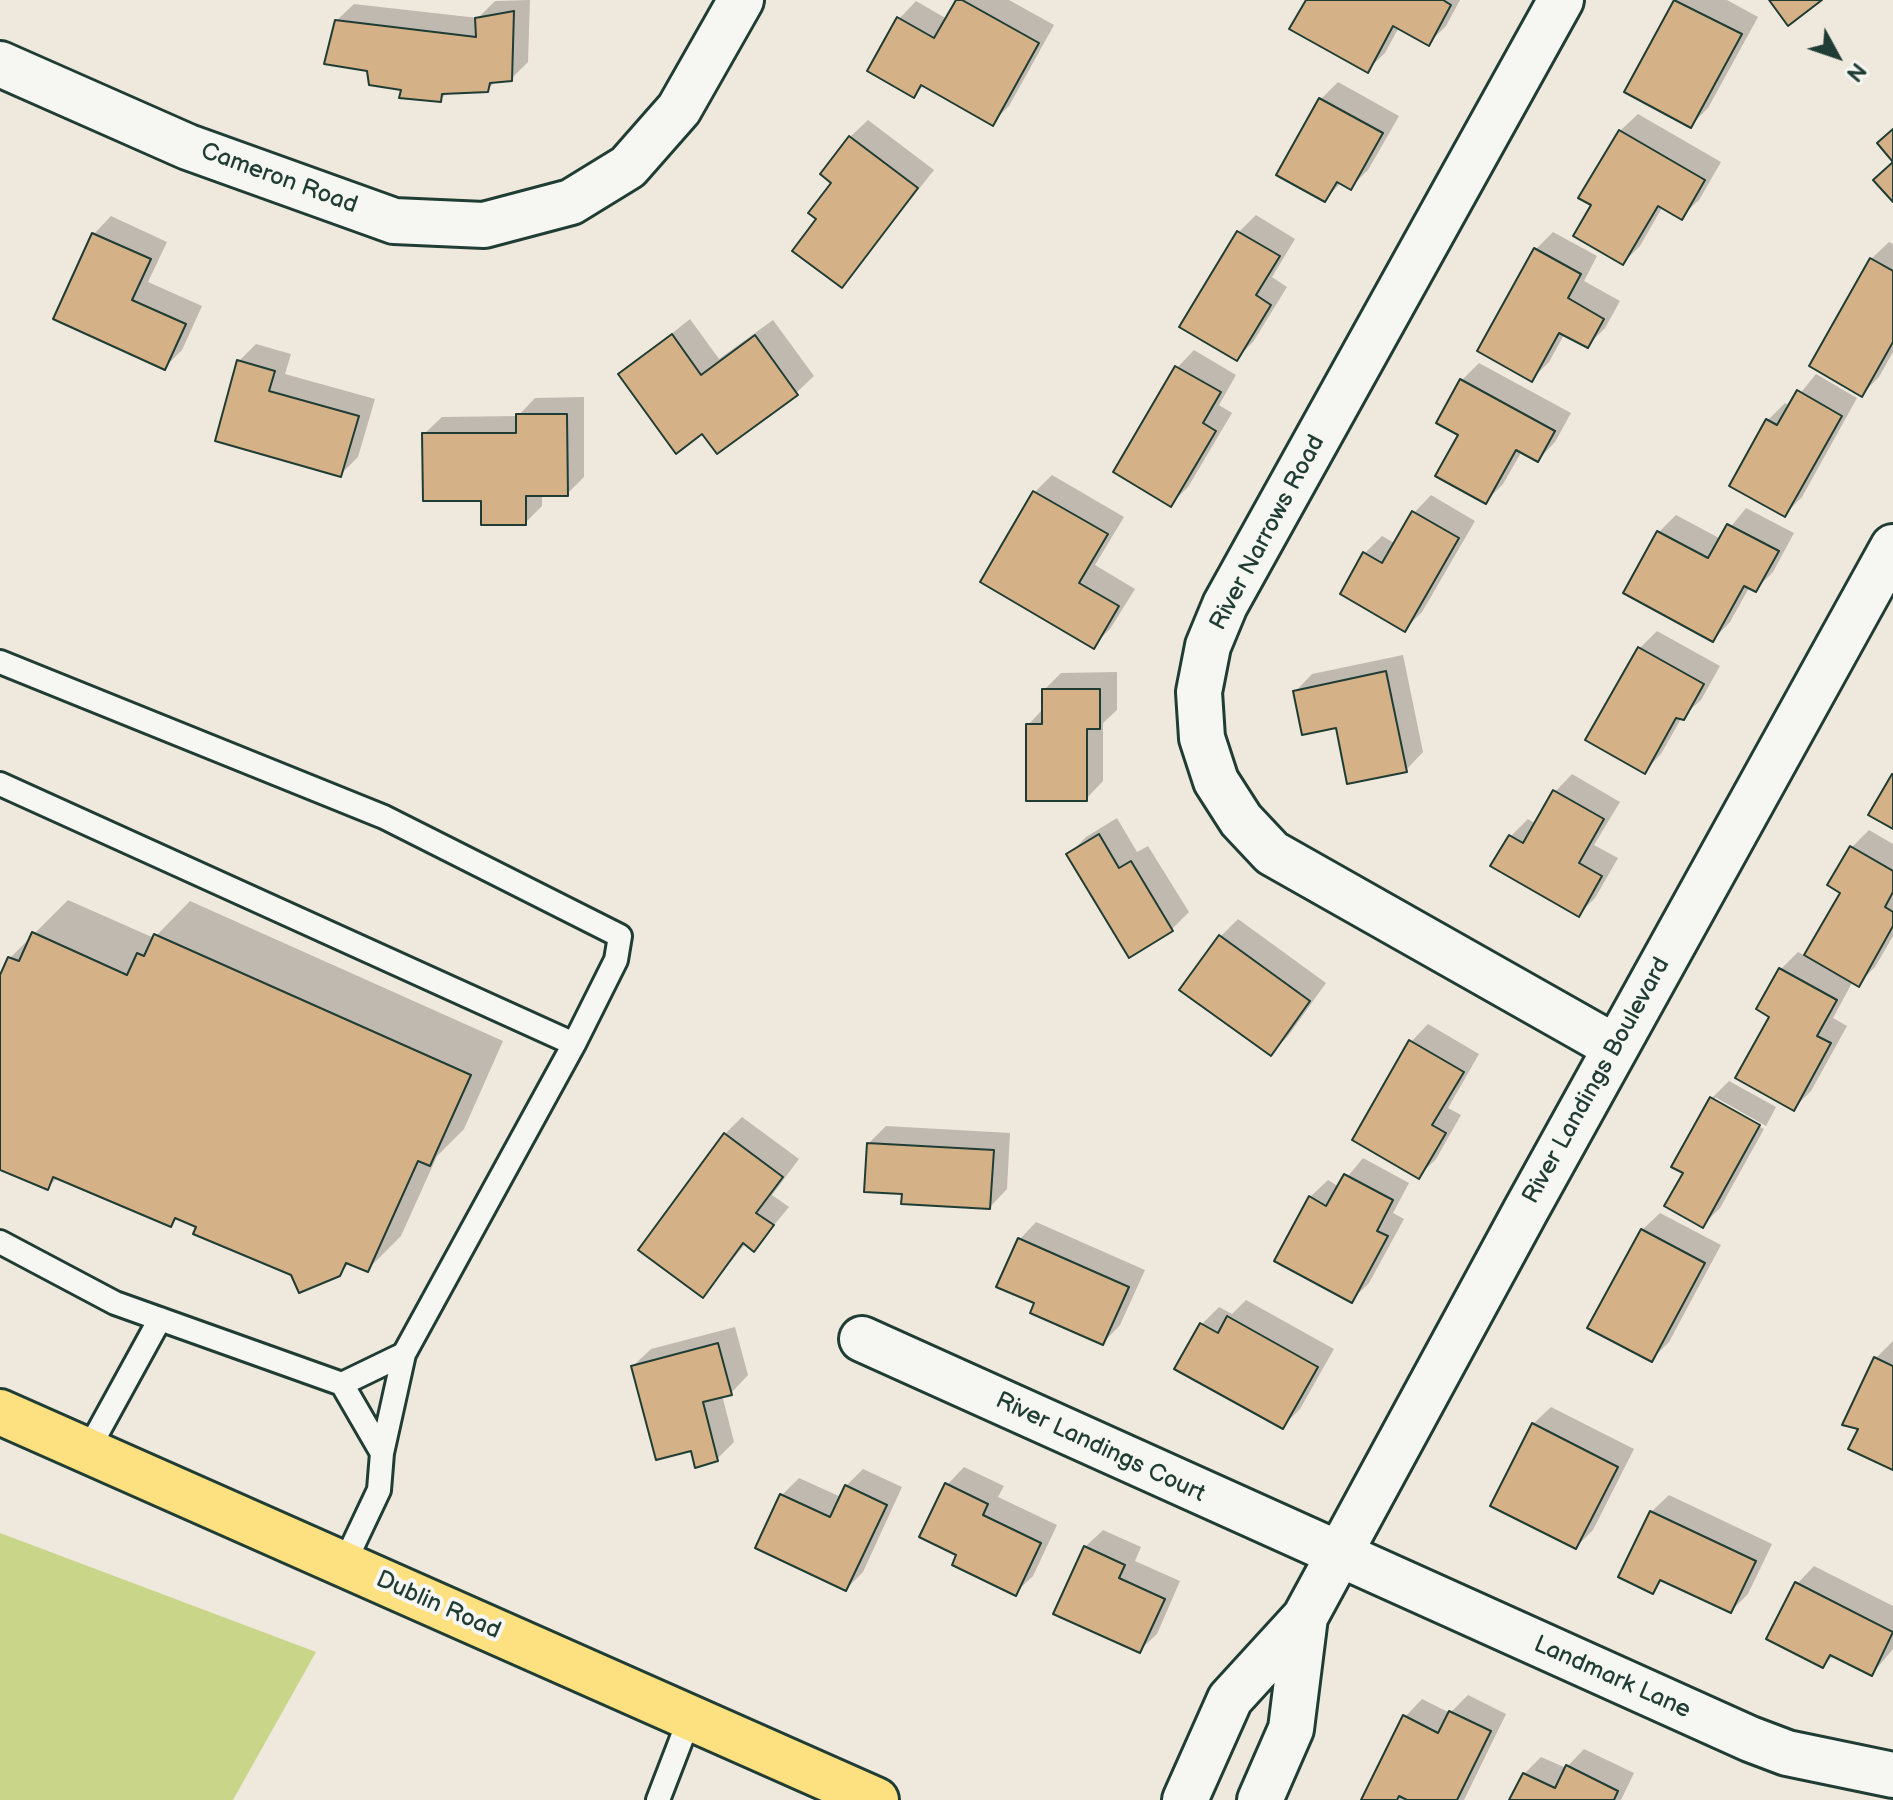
<!DOCTYPE html>
<html>
<head>
<meta charset="utf-8">
<style>
  body { margin:0 }
  #map { position:relative; width:1893px; height:1800px; overflow:hidden; background:#efe8dc; font-family:"Balsamiq Sans",sans-serif }
  canvas { display:block }
  .north { position:absolute; left:1797px; top:16px; width:80px; height:80px; -webkit-text-stroke:6px #f6f6f2; paint-order:stroke; rotate:130deg; font-size:22px; font-weight:700; line-height:32px; text-align:center; color:#1f3d34 }
  .north::after { content:''; display:block; margin:auto; width:28px; height:36px; background:#1f3d34; clip-path:polygon(50% 0,100% 100%,50% 72%,0 100%) }
</style>
</head>
<body>
<div id="map">
<canvas width="1893" height="1800"></canvas>
<div class="north">N</div>
</div>
<script>
const g = document.querySelector('canvas').getContext('2d');
g.lineJoin = 'round';
function paint(path, color) {
  g.fillStyle = color;
  g.fill(path, 'evenodd');
}
function poly(rows) {
  const path = new Path2D();
  for (const r of rows) {
    path.moveTo(r[0], r[1]);
    for (let i = 2; i < r.length; i += 2) path.lineTo(r[i], r[i + 1]);
  }
  return path;
}
function trace(path, color, width, dash) {
  g.strokeStyle = color;
  g.lineWidth = width;
  g.lineCap = dash ? 'butt' : 'round';
  g.setLineDash(dash || []);
  g.stroke(path);
}
function drawText(font, color, halo, rows, align = 'center') {
  g.font = font + ' "Balsamiq Sans",sans-serif';
  g.lineWidth = 8;
  g.setLineDash([]);
  g.textBaseline = 'middle';
  g.strokeStyle = halo;
  g.fillStyle = color;
  for (const [text, x, y, turn = 0] of rows) {
    g.save();
    g.translate(x, y);
    g.rotate((+turn || 0) * Math.PI / 180);
    g.textAlign = isNaN(turn) ? turn : align;
    if (halo) g.strokeText(text, 0, 0);
    g.fillText(text, 0, 0);
    g.restore();
  }
}
paint(poly([
  [0,1533,316,1652,233,1800,0,1800]
]), '#c9d689');
paint(poly([
  [530,0,528,62,511,79,497,80,487,90,448,92,440,100,404,89,369,69,336,21,354,4,478,18,495,1],
  [958,0,1009,0,1054,25,1009,106,992,123,924,85,914,95,899,19,916,1,947,19],
  [1308,0,1460,0,1446,26,1429,43,1399,27,1385,53,1367,70],
  [1676,0,1727,0,1758,17,1708,108,1690,126,1627,91],
  [1338,82,1399,116,1368,170,1351,187,1342,182,1325,199,1279,174,1321,99],
  [1638,114,1721,162,1699,200,1681,217,1663,206,1640,246,1623,263,1593,204,1620,131],
  [868,120,934,170,842,286,819,219,850,137],
  [1256,215,1295,239,1272,277,1287,287,1253,342,1236,359,1182,326,1239,232],
  [111,216,167,242,148,282,202,306,182,350,165,367,55,318,94,234],
  [1553,232,1597,256,1584,281,1620,301,1605,328,1587,346,1565,333,1549,362,1532,379,1479,351,1536,249],
  [1889,242,1893,244,1893,352,1879,377,1862,394,1871,259],
  [690,319,719,359,773,320,814,376,796,393,703,432,621,374],
  [256,344,291,354,285,374,375,399,358,457,341,474,239,361],
  [1194,350,1236,375,1219,405,1232,413,1188,487,1171,504,1177,368],
  [1479,363,1571,413,1555,442,1538,460,1522,451,1503,484,1486,501,1461,434,1461,381],
  [1816,374,1857,398,1802,497,1785,514,1768,420,1785,403,1790,406],
  [584,397,584,477,567,494,542,494,542,506,525,523,483,499,424,434,442,417,518,416,535,398],
  [1052,475,1124,517,1095,565,1135,589,1110,629,1093,646,1035,492],
  [1431,495,1475,521,1422,612,1405,629,1365,553,1382,536,1396,544,1414,513],
  [1746,508,1794,533,1773,572,1756,589,1750,586,1730,622,1713,640,1659,532,1676,515,1721,539],
  [1657,631,1720,666,1701,700,1682,717,1661,754,1644,772,1588,740,1640,648],
  [1403,655,1423,752,1406,770,1338,726,1295,692,1312,674],
  [1117,672,1117,710,1103,723,1103,781,1086,799,1028,725,1044,708,1044,690,1061,673],
  [1572,774,1620,802,1594,845,1618,858,1595,898,1578,915,1511,836,1528,819,1536,824,1555,792],
  [1117,818,1137,852,1148,846,1189,912,1172,929,1068,855,1086,837],
  [1869,830,1893,844,1893,936,1875,967,1858,984,1853,981,1833,1018,1847,1026,1811,1091,1794,1108,1772,1016,1781,969,1798,952,1806,956,1843,892,1851,848],
  [68,900,154,938,190,901,503,1041,464,1129,437,1156,401,1236,367,1270,350,1262,339,1274,292,1273,178,1217,171,1224,58,1177,47,1188,0,1168,0,979,10,958],
  [1238,919,1326,983,1288,1036,1271,1053,1221,936],
  [1428,1024,1479,1054,1448,1108,1461,1115,1436,1159,1419,1176,1411,1042],
  [1729,1081,1776,1107,1766,1126,1715,1097,1715,1102,1764,1129,1720,1208,1703,1225,1686,1172,1712,1098],
  [742,1117,799,1159,772,1195,789,1207,754,1249,746,1243,703,1295,725,1134],
  [886,1126,1010,1133,1007,1189,990,1207,904,1192,869,1143],
  [1363,1158,1409,1183,1393,1213,1404,1219,1369,1283,1352,1300,1310,1197,1328,1180,1339,1187],
  [1660,1213,1721,1245,1669,1342,1651,1360,1642,1230],
  [1036,1222,1145,1270,1120,1325,1103,1343,1037,1302,1019,1240],
  [1246,1300,1334,1349,1300,1409,1283,1426,1177,1368,1202,1324,1219,1307,1232,1314],
  [735,1327,748,1375,731,1393,722,1395,734,1442,717,1459,692,1449,633,1366,651,1349],
  [1893,1341,1893,1468,1861,1427,1875,1359],
  [1551,1407,1634,1449,1593,1530,1576,1547,1533,1424],
  [964,1467,1004,1486,998,1497,1057,1525,1033,1576,1015,1593,959,1554,947,1485],
  [863,1469,902,1487,863,1572,846,1589,782,1495,799,1478,841,1497,846,1486],
  [1669,1495,1772,1544,1748,1594,1731,1611,1664,1579,1652,1591,1651,1512],
  [1103,1530,1141,1547,1135,1561,1180,1581,1157,1634,1139,1651,1085,1547],
  [1814,1566,1893,1606,1893,1649,1872,1674,1834,1655,1823,1666,1797,1584],
  [1468,1695,1506,1714,1464,1800,1364,1800,1405,1717,1422,1699,1450,1713],
  [1584,1749,1634,1773,1621,1800,1512,1800,1524,1774,1541,1757,1566,1768]
]), '#0003');
const building = poly([
  [956,0,962,0,1039,43,993,126,921,85,914,98,867,71,897,17,934,38,956,0],
  [1306,0,1443,0,1451,5,1429,46,1393,26,1368,73,1289,29,1306,0],
  [1674,0,1742,34,1691,128,1624,92,1674,0],
  [1769,0,1822,0,1788,26,1769,0],
  [514,11,512,81,490,83,488,92,442,94,441,102,399,98,401,90,369,85,367,71,324,64,335,20,476,37,475,18,514,11],
  [1319,98,1383,133,1351,190,1337,182,1325,202,1276,175,1319,98],
  [1893,129,1893,162,1877,143,1893,129],
  [1619,130,1705,180,1682,220,1658,206,1623,265,1573,236,1591,205,1578,198,1619,130],
  [849,136,918,188,842,288,792,251,816,219,808,213,831,183,820,174,849,136],
  [1893,162,1893,202,1873,180,1893,162],
  [1237,231,1280,256,1256,295,1271,305,1237,361,1179,327,1237,231],
  [92,233,151,259,132,300,186,324,165,370,53,319,92,233],
  [1534,248,1581,274,1568,298,1604,319,1588,348,1559,333,1532,382,1477,351,1534,248],
  [1870,258,1893,271,1893,342,1862,397,1809,366,1870,258],
  [672,334,701,375,755,335,798,395,717,454,702,434,676,454,618,374,672,334],
  [237,360,275,371,269,391,359,416,341,477,215,441,237,360],
  [1175,366,1221,392,1203,423,1216,431,1171,507,1113,472,1175,366],
  [1460,379,1555,431,1538,462,1516,450,1486,504,1435,476,1458,435,1436,423,1460,379],
  [1797,390,1842,416,1785,517,1729,486,1766,419,1777,425,1797,390],
  [516,414,567,414,568,496,526,496,526,525,481,525,481,501,423,501,422,433,516,433,516,414],
  [1033,491,1108,534,1079,583,1119,606,1094,649,980,582,1033,491],
  [1412,511,1459,538,1405,632,1340,594,1363,552,1382,563,1412,511],
  [1727,524,1779,551,1756,592,1744,586,1713,642,1623,593,1657,531,1708,558,1727,524],
  [1638,647,1704,684,1684,720,1676,718,1645,774,1585,740,1638,647],
  [1386,671,1407,772,1347,784,1336,728,1302,735,1293,691,1386,671],
  [1042,689,1100,689,1100,729,1087,729,1087,801,1026,801,1026,724,1042,724,1042,689],
  [1892,774,1893,774,1893,829,1868,815,1892,774],
  [1553,790,1604,819,1579,863,1602,876,1579,917,1490,866,1509,835,1523,843,1553,790],
  [1099,834,1119,868,1131,861,1173,931,1129,958,1066,854,1099,834],
  [1850,846,1893,871,1893,892,1885,907,1893,912,1893,926,1859,987,1804,955,1840,893,1827,885,1850,846],
  [32,932,127,975,137,953,144,956,154,934,471,1075,430,1166,418,1161,368,1272,346,1263,340,1276,299,1293,291,1275,193,1234,196,1227,175,1218,171,1227,53,1177,48,1190,0,1170,0,975,8,957,19,961,32,932],
  [1219,935,1310,1001,1271,1056,1179,990,1219,935],
  [1779,968,1837,1000,1817,1036,1831,1043,1794,1111,1735,1078,1769,1017,1756,1009,1779,968],
  [1409,1040,1464,1072,1432,1125,1446,1133,1419,1179,1352,1140,1409,1040],
  [1710,1097,1760,1125,1703,1228,1664,1206,1683,1173,1671,1167,1710,1097],
  [724,1133,783,1177,756,1213,774,1225,754,1252,743,1243,703,1298,638,1250,724,1133],
  [867,1143,994,1150,990,1209,901,1204,902,1194,864,1192,867,1143],
  [1344,1174,1393,1200,1377,1231,1388,1236,1352,1303,1274,1261,1309,1196,1326,1206,1344,1174],
  [1641,1229,1705,1263,1652,1362,1587,1328,1641,1229],
  [1018,1238,1129,1287,1103,1345,1030,1313,1034,1303,996,1287,1018,1238],
  [1227,1316,1318,1367,1283,1429,1174,1369,1200,1323,1218,1333,1227,1316],
  [718,1343,732,1395,703,1402,718,1461,695,1468,691,1451,656,1460,631,1366,718,1343],
  [1874,1357,1893,1366,1893,1470,1848,1449,1858,1429,1842,1425,1874,1357],
  [1532,1423,1618,1467,1576,1549,1490,1506,1532,1423],
  [945,1483,988,1504,983,1515,1041,1543,1016,1596,952,1565,956,1555,919,1537,945,1483],
  [845,1485,887,1505,846,1591,755,1548,780,1494,830,1517,845,1485],
  [1650,1511,1756,1561,1731,1613,1660,1580,1653,1594,1618,1577,1650,1511],
  [1084,1546,1125,1565,1119,1578,1165,1599,1140,1653,1053,1614,1084,1546],
  [1795,1582,1893,1632,1872,1676,1830,1655,1823,1668,1766,1639,1795,1582],
  [1449,1711,1491,1731,1457,1800,1407,1800,1399,1796,1397,1800,1361,1800,1403,1715,1438,1733,1449,1711],
  [1566,1765,1618,1791,1614,1800,1509,1800,1523,1773,1555,1788,1566,1765]
]);
paint(building, '#d4b186');
trace(building, '#1f3d34', 2);
const lane = poly([
  [0,662,384,817,620,936,616,960,574,1044,404,1354,382,1453],
  [0,784,574,1044],
  [0,1242,115,1303,342,1384,382,1453,379,1490,344,1564],
  [342,1384,404,1354],
  [88,1450,160,1319],
  [658,1800,690,1717]
]);
const street = poly([
  [1561,0,1225,605,1208,646,1199,692,1202,738,1216,781,1241,820,1272,853,1615,1047],
  [0,64,188,147,394,221,484,225,571,202,628,167,679,109,741,0],
  [862,1339,1750,1739,1787,1753,1893,1775],
  [1185,1800,1230,1699,1305,1617,1526,1210,1893,547],
  [1260,1800,1291,1729,1305,1617]
]);
const primary = poly([
  [0,1412,876,1800]
]);
trace(lane, '#1f3d34', 28);
trace(street, '#1f3d34', 50);
trace(primary, '#1f3d34', 50);
trace(lane, '#f6f6f2', 22);
trace(street, '#f6f6f2', 44);
trace(primary, '#fde080', 44);
drawText('24px', '#1f3d34', '#f6f6f2', [
  ["Cameron Road",279,179,20],
  ["River Narrows Road",1268,533,-62],
  ["River Landings Boulevard",1597,1081,-61],
  ["River Landings Court",1100,1448,25],
  ["Dublin Road",438,1606,24],
  ["Landmark Lane",1612,1678,24]
]);
</script>
</body>
</html>
